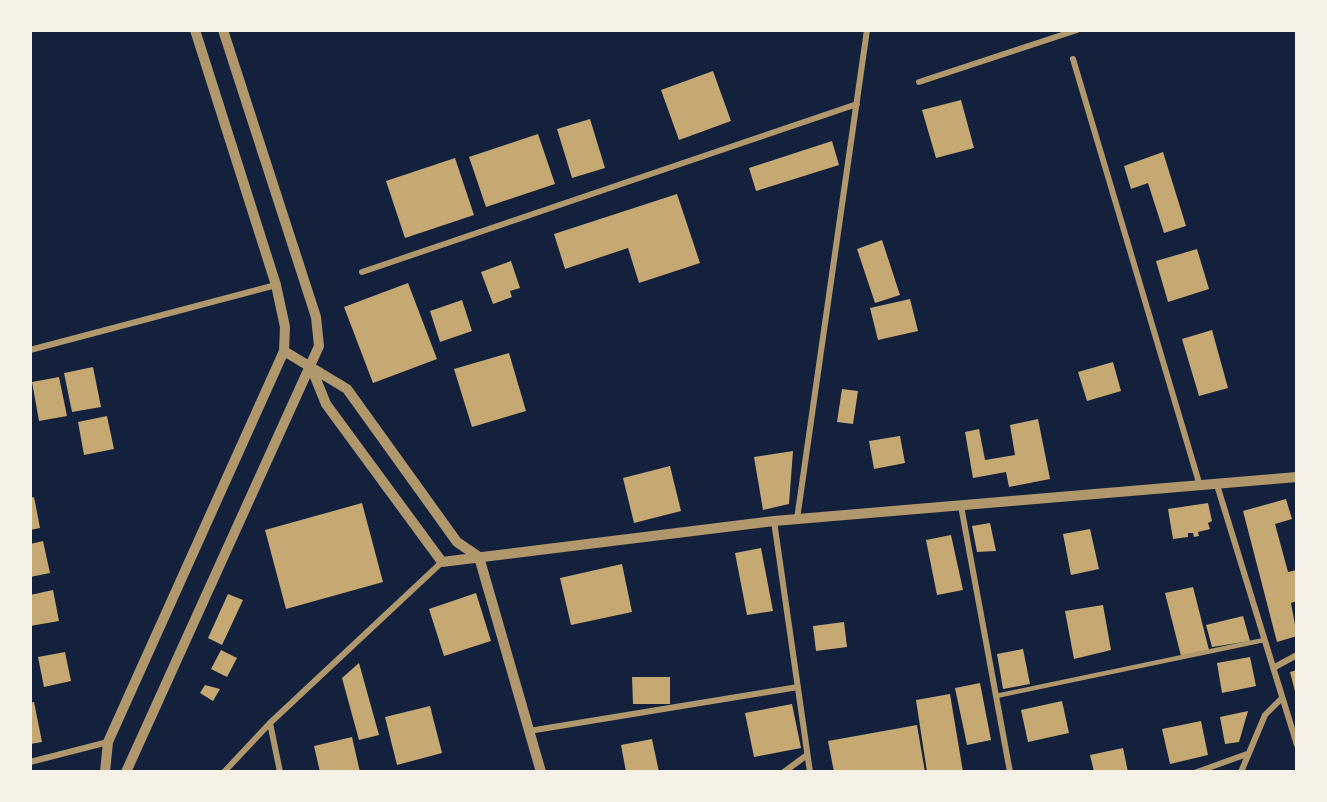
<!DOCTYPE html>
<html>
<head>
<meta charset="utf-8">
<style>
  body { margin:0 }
  #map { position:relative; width:1327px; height:802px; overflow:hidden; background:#14213d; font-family:"IBM Plex Sans",sans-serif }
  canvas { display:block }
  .frame { position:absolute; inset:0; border:32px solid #f6f1e7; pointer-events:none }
</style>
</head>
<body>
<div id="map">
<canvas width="1327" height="802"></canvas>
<div class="frame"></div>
</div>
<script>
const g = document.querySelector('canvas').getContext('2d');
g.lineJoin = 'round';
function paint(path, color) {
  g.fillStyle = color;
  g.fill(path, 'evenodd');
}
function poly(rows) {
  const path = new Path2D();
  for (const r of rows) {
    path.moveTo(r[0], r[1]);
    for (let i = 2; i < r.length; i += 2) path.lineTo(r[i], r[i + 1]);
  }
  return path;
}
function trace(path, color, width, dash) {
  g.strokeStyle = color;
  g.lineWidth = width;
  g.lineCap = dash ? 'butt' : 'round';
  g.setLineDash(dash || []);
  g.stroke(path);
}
paint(poly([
  [713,71,731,121,679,140,661,90],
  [961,100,974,148,936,158,922,110],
  [590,119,605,168,572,178,557,129],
  [538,134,555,184,486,207,469,157],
  [832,141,839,165,756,191,749,168],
  [1163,152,1186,226,1164,233,1148,183,1131,189,1124,166],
  [455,158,474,215,405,238,386,181],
  [677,194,700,263,639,283,628,248,565,269,554,234],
  [882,240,900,295,875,303,857,249],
  [1197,249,1209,289,1168,302,1156,261],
  [511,261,520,288,510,291,512,297,493,304,481,272],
  [408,283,437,359,373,383,344,307],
  [910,299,918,331,878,340,870,308],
  [462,300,472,331,440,342,430,311],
  [1212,330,1228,388,1199,396,1182,339],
  [509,353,526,411,472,427,454,369],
  [1113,362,1121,391,1087,401,1078,372],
  [93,367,101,407,72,412,64,373],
  [59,377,67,416,39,421,32,382],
  [842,389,858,391,853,424,837,422],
  [107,416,114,449,84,455,78,422],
  [1038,419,1050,479,1009,487,1006,472,973,478,965,432,979,429,985,460,1015,455,1010,425],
  [900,436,905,463,874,469,869,441],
  [793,451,789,504,763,510,754,457],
  [670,466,681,511,634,523,623,478],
  [34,497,40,528,30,530,30,498],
  [1286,499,1292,519,1275,524,1288,572,1297,570,1297,601,1291,603,1297,636,1277,642,1243,511],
  [362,503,383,582,286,609,265,530],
  [1208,503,1212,521,1208,523,1210,529,1198,532,1199,536,1194,537,1193,533,1188,533,1188,537,1173,539,1168,509],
  [990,523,996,551,977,552,972,526],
  [1090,529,1099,569,1071,575,1063,534],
  [951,535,963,590,937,595,926,540],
  [43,541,50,573,30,577,30,544],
  [761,548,773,611,747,615,735,553],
  [622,564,632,612,571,625,560,578],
  [1193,587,1209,650,1181,656,1165,593],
  [53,590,59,621,30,626,30,595],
  [476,593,491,641,444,656,429,609],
  [228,594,243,600,222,645,208,638],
  [1103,605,1111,650,1074,659,1065,611],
  [1243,616,1250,641,1212,647,1206,625],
  [844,622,847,647,816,651,813,626],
  [1023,649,1030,684,1003,689,997,654],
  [221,650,237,658,227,677,211,669],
  [65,652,71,681,44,687,38,657],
  [1250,657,1256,686,1222,693,1217,663],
  [359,663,379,735,359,740,342,678],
  [1297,670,1297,695,1296,695,1290,672],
  [632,677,670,677,670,704,633,704],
  [980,683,991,740,967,745,955,688],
  [205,685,220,689,213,701,200,693],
  [950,694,963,772,927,772,916,700],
  [1062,701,1069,733,1028,742,1021,710],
  [34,702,42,742,30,744,30,703],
  [792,704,801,748,754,757,745,713],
  [430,706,442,753,397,765,385,717],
  [1248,711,1239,742,1225,744,1220,717],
  [1201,721,1208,755,1170,764,1162,729],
  [917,725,925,772,834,772,828,741],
  [352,737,360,772,320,772,314,746],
  [652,739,659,772,626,772,621,745],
  [1123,748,1128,772,1094,772,1090,755]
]), '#c6a872');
trace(poly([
  [996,696,1264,640]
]), '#b1986c', 4.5);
trace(poly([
  [1073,59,1200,486],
  [919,82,1077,30],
  [362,272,857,104],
  [30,350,276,285],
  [1217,485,1297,745],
  [961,506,1010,772],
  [797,519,867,30],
  [774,521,810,772],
  [1273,668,1297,655],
  [270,723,280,772],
  [529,731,798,687],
  [30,762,108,742],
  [224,772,270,723,442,562],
  [784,772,807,755],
  [1197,772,1247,754],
  [1241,772,1265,715,1282,698]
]), '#b1986c', 6);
trace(poly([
  [284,351,347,389,457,542,479,557,541,772],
  [311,367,326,404,442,562,774,521,1297,477],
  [105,772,108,742,284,351,285,327,276,285,195,30],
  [126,772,319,346,316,317,223,30]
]), '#b1986c', 10);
</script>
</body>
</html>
